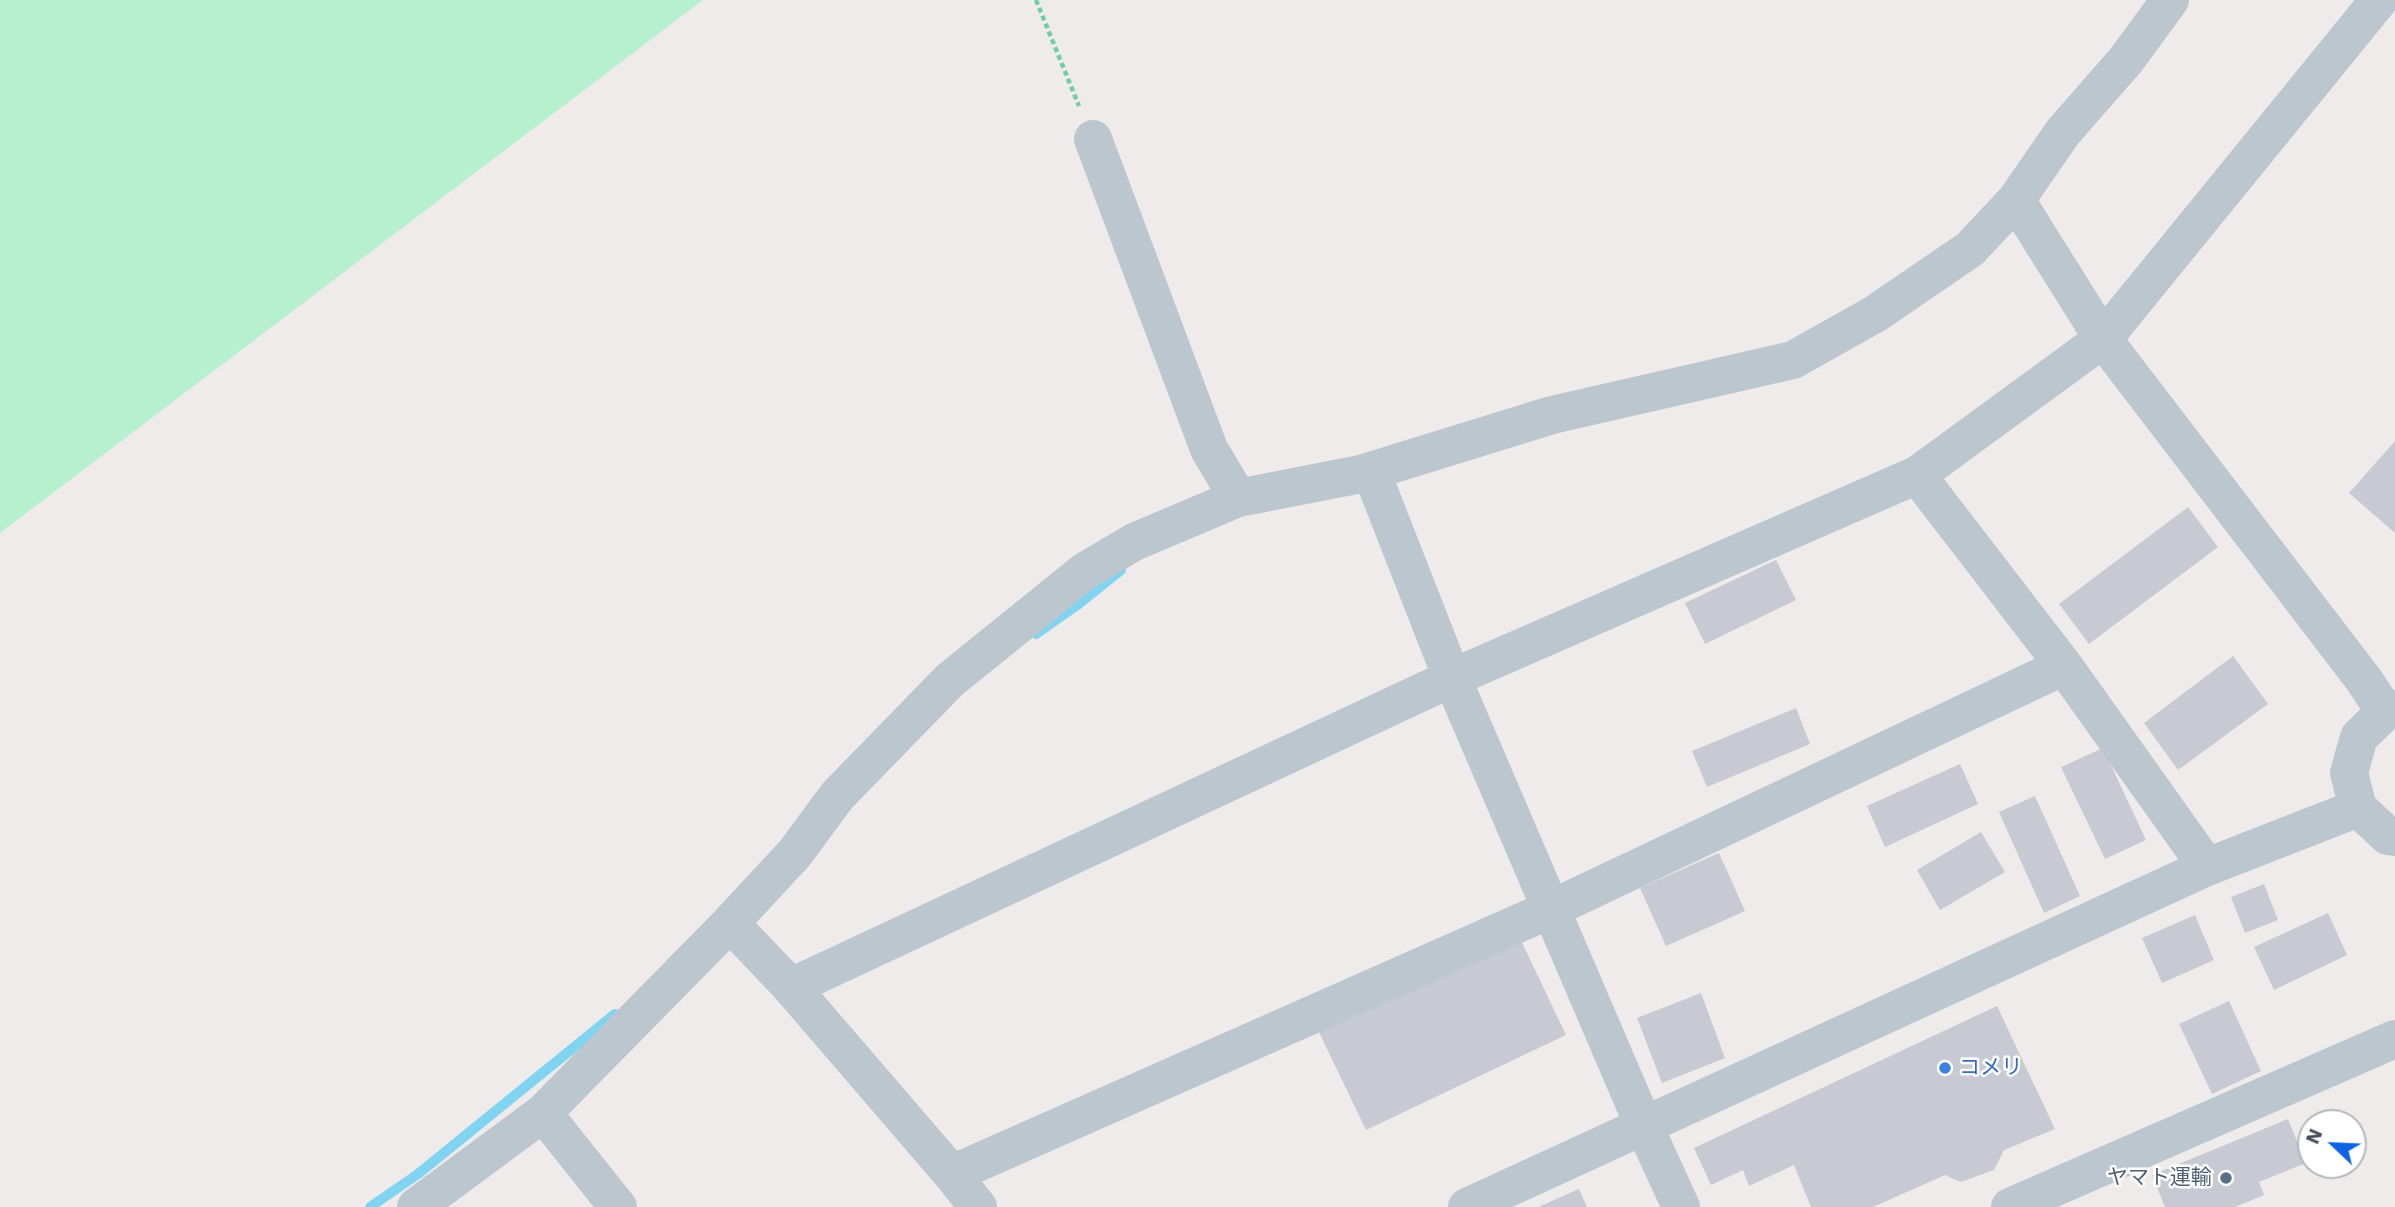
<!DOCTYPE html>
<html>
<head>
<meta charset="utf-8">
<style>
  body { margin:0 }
  #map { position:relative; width:2395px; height:1207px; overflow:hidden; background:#efebeb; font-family:"Work Sans",sans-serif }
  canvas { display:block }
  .north { position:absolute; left:2297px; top:1109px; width:70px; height:70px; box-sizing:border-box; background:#fff; border:2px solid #b4b8bd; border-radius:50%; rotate:293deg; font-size:19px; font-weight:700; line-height:28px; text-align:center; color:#434e5a }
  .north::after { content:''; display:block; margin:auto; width:24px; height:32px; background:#1064e4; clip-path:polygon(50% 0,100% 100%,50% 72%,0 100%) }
</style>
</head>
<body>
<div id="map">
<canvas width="2395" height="1207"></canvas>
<div class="north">N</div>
</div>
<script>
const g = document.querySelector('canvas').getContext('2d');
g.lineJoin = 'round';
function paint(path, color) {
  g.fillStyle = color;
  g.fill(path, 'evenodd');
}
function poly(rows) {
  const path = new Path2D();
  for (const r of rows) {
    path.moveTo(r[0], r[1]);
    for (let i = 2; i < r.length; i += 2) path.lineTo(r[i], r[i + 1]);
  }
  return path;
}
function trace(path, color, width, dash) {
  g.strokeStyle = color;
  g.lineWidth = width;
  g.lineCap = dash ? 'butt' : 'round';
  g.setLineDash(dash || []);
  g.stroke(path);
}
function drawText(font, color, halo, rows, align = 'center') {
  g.font = font + ' "Work Sans","Noto Sans JP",sans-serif';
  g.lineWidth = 5;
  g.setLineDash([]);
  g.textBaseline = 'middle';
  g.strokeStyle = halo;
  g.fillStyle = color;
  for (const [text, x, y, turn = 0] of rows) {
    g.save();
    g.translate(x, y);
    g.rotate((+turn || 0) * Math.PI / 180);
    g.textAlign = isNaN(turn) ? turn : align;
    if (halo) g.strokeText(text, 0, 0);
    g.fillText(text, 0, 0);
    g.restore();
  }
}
paint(poly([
  [0,0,703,0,0,533]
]), '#b6f0cf');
trace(poly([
  [1036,634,1076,606,1121,570],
  [370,1207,418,1174,615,1014]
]), '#81d4f0', 10);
paint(poly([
  [2395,441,2395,533,2349,493],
  [2188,507,2218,547,2089,644,2059,604],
  [1776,560,1796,600,1705,644,1685,603],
  [2233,656,2268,704,2178,770,2144,723],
  [1796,708,1810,744,1707,787,1692,751],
  [2103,748,2146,840,2105,859,2061,767],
  [1960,764,1978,804,1885,847,1867,806],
  [2035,796,2080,896,2044,913,1999,812],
  [1981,832,2005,872,1940,910,1917,870],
  [1719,853,1745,911,1666,946,1640,888],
  [2264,884,2278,920,2245,933,2231,897],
  [2328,913,2347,955,2274,990,2254,947],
  [2195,915,2214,960,2162,983,2142,938],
  [1517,932,1566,1035,1366,1130,1317,1028],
  [1701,993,1725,1058,1662,1083,1637,1018],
  [2229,1001,2261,1071,2212,1094,2179,1024],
  [1997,1006,2055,1129,2004,1150,1994,1170,1961,1182,1945,1175,1873,1207,1811,1207,1794,1165,1749,1186,1743,1170,1711,1185,1694,1148],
  [2288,1119,2306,1163,2259,1182,2264,1195,2235,1207,2165,1207,2152,1175],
  [1579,1189,1587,1207,1538,1207]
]), '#c7cad2');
trace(poly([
  [1036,0,1079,106]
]), '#6dcfa3', 4.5, [5, 3.5]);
trace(poly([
  [1093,139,1209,449,1238,498],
  [2016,200,2103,339,2364,680,2385,712],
  [1371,471,1452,678,1644,1126,1681,1207],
  [1917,475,2064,666,2207,867],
  [2395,709,2385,712,2359,737,2349,773,2358,808,2388,836,2395,837],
  [730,923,791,987,952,1174,1551,909,2064,666],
  [791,987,1452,678,1917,475,2103,339,2379,0],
  [543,1113,618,1207],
  [952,1174,978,1207],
  [416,1207,543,1113,730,923,795,853,837,796,950,680,1085,571,1134,542,1238,498,1361,474,1552,415,1793,360,1875,314,1970,249,2016,200,2063,132,2126,60,2170,0],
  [1467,1207,2207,867,2358,808],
  [2010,1207,2395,1039]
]), '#bbc6cf', 38);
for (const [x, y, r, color] of [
  [1945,1068,7,"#3f7fe0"],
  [2226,1178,7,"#5c6f8a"]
]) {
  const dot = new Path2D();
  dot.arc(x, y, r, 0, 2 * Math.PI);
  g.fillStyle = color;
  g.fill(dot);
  trace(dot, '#fff', 2.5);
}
drawText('21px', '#366cbe', '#fff', [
  ["コメリ",1959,1068]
], 'left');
drawText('21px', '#4e5e75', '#fff', [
  ["ヤマト運輸",2212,1178]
], 'right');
</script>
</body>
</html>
